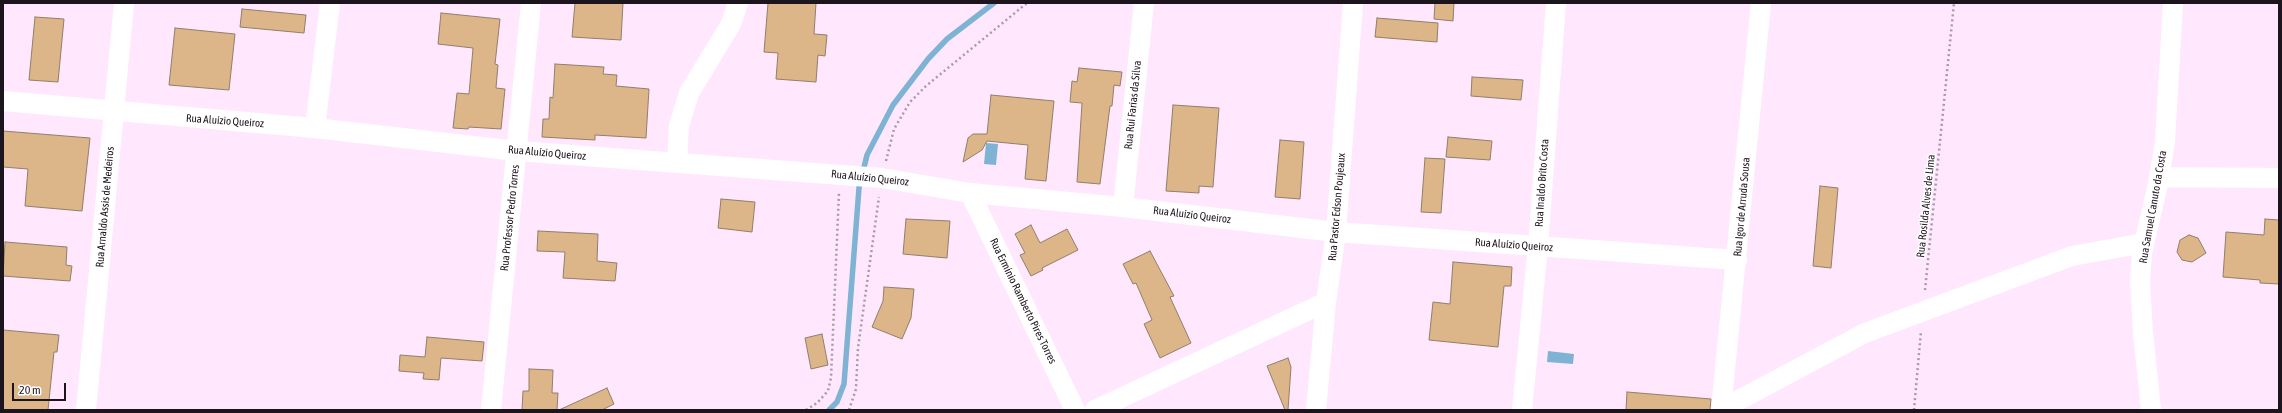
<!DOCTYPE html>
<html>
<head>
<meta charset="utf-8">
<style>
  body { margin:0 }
  #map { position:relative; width:2282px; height:413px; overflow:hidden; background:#ffe8fe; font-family:"Asap Condensed",sans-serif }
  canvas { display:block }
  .frame { position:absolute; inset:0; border:4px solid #1d151d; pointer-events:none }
  .scale { position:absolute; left:12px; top:383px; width:54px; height:18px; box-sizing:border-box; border:2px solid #1d151d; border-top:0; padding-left:5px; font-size:12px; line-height:14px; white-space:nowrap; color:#1d151d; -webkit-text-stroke:3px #fff; paint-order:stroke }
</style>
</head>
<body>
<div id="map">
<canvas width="2282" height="413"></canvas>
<div class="frame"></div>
<div class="scale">20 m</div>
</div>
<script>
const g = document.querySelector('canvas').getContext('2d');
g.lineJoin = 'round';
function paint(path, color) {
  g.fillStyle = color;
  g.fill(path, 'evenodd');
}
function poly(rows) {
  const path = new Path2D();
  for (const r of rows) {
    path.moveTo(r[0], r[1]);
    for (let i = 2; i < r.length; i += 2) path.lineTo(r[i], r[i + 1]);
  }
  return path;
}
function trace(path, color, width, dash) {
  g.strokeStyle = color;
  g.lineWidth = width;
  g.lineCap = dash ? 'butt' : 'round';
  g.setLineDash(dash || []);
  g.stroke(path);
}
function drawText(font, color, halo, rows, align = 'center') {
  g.font = font + ' "Asap Condensed",sans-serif';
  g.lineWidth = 3;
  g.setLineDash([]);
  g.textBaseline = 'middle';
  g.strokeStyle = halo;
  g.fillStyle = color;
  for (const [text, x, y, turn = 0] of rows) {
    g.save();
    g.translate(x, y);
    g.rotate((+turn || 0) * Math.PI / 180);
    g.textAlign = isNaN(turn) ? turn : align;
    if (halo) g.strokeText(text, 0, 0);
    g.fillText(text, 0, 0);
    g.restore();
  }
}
paint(poly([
  [986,143,998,144,996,165,984,164],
  [1548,351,1574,354,1573,364,1547,362]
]), '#7eb3d4');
trace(poly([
  [829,410,837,402,844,384,859,188,867,155,893,105,928,59,947,39,994,3]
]), '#7eb3d4', 5.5);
const building = poly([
  [575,3,623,3,621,40,572,37,575,3],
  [768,3,816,3,814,34,827,35,825,56,818,55,816,82,776,79,778,53,764,52,768,3],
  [1435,3,1454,3,1453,21,1434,19,1435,3],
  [242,9,306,15,304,33,240,27,242,9],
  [441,13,500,19,495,64,498,65,496,88,505,89,501,129,469,127,468,129,453,128,457,93,469,94,473,48,438,44,441,13],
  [35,17,64,19,58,82,29,80,35,17],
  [1377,18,1438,23,1437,42,1375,37,1377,18],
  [175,28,235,34,229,90,169,85,175,28],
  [555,64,604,67,603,74,617,75,616,86,649,89,646,138,595,135,595,140,542,137,543,119,549,119,550,97,553,98,555,64],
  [1079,68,1122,72,1120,86,1114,85,1112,106,1110,106,1100,184,1077,182,1082,103,1070,102,1072,81,1077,82,1079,68],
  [1472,77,1523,80,1521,100,1471,96,1472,77],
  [991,95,1054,101,1046,181,1025,179,1028,145,987,141,982,150,963,162,968,138,973,134,987,134,991,95],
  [1173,105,1219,108,1213,187,1199,186,1199,193,1166,191,1173,105],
  [3,131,90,138,82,211,25,206,28,169,3,167,3,131],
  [1448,137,1492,141,1490,160,1446,157,1448,137],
  [1280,140,1304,142,1300,199,1275,197,1280,140],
  [1425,158,1445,159,1441,213,1421,212,1425,158],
  [1820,186,1838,188,1831,268,1813,266,1820,186],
  [721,199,755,202,752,232,718,228,721,199],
  [906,219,950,221,947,258,903,254,906,219],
  [2265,219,2279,220,2279,284,2260,283,2260,280,2223,277,2226,232,2264,235,2265,219],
  [1031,225,1040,243,1067,229,1078,250,1042,268,1043,270,1031,276,1020,255,1025,253,1015,234,1031,225],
  [538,231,598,234,597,261,617,263,615,281,563,278,565,252,537,251,538,231],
  [2189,235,2198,238,2206,253,2192,262,2182,260,2177,252,2180,240,2189,235],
  [5,242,67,247,66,265,72,266,70,281,3,276,5,242],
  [1150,251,1174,296,1170,297,1191,343,1160,358,1144,324,1152,320,1136,283,1133,284,1123,264,1150,251],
  [1453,262,1512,267,1511,286,1504,286,1498,347,1429,340,1433,302,1450,304,1453,262],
  [884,287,914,289,911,318,902,339,872,327,883,301,884,287],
  [3,330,59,335,57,352,54,352,48,410,3,410,3,330],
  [822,334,828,365,811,369,805,338,822,334],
  [427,337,484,342,482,361,441,358,439,380,423,379,424,373,399,371,400,355,425,357,427,337],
  [1288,358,1291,367,1288,410,1285,410,1267,366,1288,358],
  [529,369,553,370,552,393,558,393,557,410,522,410,523,391,529,391,529,369],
  [607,388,614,404,602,410,559,410,607,388],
  [1627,392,1711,399,1710,410,1626,410,1627,392]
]);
paint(building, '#dcb589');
trace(building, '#927e69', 1);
trace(poly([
  [886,161,894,129,910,102,926,86,1027,3],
  [1925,290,1954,3],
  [806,410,817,403,828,391,831,378,839,193],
  [849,410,856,389,858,348,879,197],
  [1914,410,1921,331]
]), '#a998a8', 2.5, [2, 3]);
trace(poly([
  [3,101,315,128,517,151,882,178,970,193,1123,207,1336,232,1737,260],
  [315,128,330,3],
  [677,163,679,126,689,93,731,24,738,3],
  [2160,177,2279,178],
  [970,193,1075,410],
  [1123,207,1144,3],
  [1722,409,1865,333,2072,256,2144,243],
  [86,410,124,3],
  [491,410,531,3],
  [1095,410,1326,302],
  [1316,410,1326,302,1336,232,1353,3],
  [1522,410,1538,246,1556,3],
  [1721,410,1761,3],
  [2151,410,2143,333,2140,281,2142,253,2158,184,2165,142,2173,3]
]), '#fff', 20);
drawText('11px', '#1d151d', '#fff', [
  ["Rua Rui Farias da Silva",1133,105,-84],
  ["Rua Aluízio Queiroz",225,121,4],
  ["Rua Aluízio Queiroz",547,153,5],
  ["Rua Aluízio Queiroz",870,178,6],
  ["Rua Inaldo Brito Costa",1542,183,-86],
  ["Rua Rosilda Alves de Lima",1926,206,-84],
  ["Rua Arnaldo Assis de Medeiros",105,207,-85],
  ["Rua Pastor Edson Poujeaux",1337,207,-85],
  ["Rua Igor de Arruda Sousa",1742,207,-85],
  ["Rua Samuel Canuto da Costa",2153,207,-80],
  ["Rua Aluízio Queiroz",1192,215,7],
  ["Rua Professor Pedro Torres",510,218,-84],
  ["Rua Aluízio Queiroz",1514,245,4],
  ["Rua Ermínio Ramberto Pires Torres",1023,301,64]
]);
</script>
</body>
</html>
